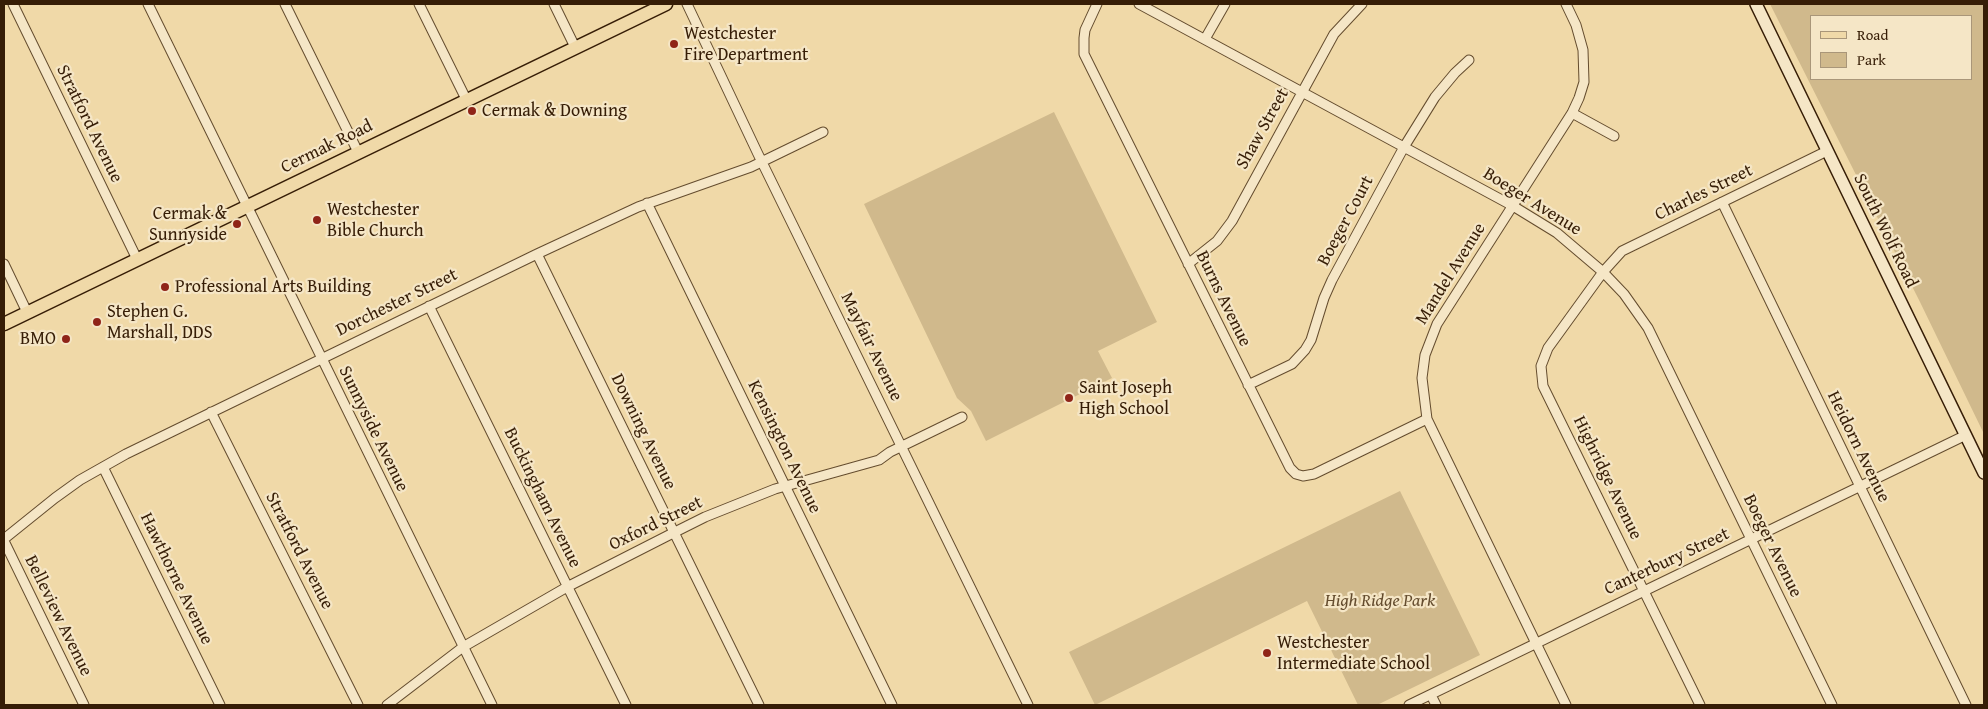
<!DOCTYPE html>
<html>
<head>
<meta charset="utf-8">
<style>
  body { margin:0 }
  #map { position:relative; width:1988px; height:709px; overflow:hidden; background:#f0d9a8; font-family:"Gentium Book Plus",serif }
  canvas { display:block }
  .frame { position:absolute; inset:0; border:5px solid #361d06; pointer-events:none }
  .legend { position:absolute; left:1810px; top:15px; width:162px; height:65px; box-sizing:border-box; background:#f5e6c6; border:1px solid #a99679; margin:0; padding:6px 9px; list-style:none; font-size:15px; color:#361d06 }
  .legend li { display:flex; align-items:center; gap:10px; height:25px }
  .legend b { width:25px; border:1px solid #a99679 }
</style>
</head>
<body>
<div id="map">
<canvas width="1988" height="709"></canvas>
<div class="frame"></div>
<ul class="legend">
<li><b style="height:6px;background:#f0d9a8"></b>Road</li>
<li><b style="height:14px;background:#d0b98c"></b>Park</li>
</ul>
</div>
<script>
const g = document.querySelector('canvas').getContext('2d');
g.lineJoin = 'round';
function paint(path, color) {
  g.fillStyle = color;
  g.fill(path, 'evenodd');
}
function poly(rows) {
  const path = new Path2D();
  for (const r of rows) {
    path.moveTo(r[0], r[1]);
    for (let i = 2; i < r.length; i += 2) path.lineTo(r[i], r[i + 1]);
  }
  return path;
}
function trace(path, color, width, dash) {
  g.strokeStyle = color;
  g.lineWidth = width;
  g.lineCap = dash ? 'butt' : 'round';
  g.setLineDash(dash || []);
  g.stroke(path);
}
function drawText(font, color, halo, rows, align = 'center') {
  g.font = font + ' "Gentium Book Plus",serif';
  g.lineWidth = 4.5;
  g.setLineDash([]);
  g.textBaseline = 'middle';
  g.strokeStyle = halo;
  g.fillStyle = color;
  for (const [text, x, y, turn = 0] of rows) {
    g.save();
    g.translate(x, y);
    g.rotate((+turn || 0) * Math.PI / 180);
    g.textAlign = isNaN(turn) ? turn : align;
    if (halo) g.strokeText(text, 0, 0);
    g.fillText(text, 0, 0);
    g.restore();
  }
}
paint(poly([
  [1770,4,1984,4,1984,434,1920,302],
  [1972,16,1972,79,1812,79,1812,16],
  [1054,112,1157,322,1098,351,1112,378,986,441,971,411,957,398,864,204],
  [1400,491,1480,655,1377,705,1358,705,1307,601,1095,705,1069,652]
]), '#d0b98c');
const minor = poly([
  [13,4,137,259],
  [148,4,492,705],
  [285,4,358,152],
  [419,4,466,99],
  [554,4,575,47],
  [687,4,758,154,1028,705],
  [1097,4,1085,30,1084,38,1084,54,1290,468,1296,474,1303,476,1314,474,1427,419],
  [1139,4,1513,206,1557,233,1603,272,1624,294,1648,328,1832,705],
  [1566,4,1576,25,1583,50,1584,82,1579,98,1572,113,1437,324,1425,355,1422,378,1427,419,1566,705],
  [1205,39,1225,4],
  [1572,113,1614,136],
  [1722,202,1966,705],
  [647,203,892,705],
  [537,254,759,705],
  [4,264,27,312],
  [1188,264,1217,241,1232,221,1334,34,1362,4],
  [429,306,626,705],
  [1248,385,1292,364,1305,350,1311,340,1324,298,1332,280,1404,147,1435,97,1455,73,1469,60],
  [211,412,358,705],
  [103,467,220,705],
  [4,539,55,498,80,480,126,454,537,254,638,207,751,167,823,132],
  [4,541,84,705],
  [1431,695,1436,705],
  [387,705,463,647,567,587,675,532,705,517,775,489,879,460,890,452,962,417],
  [1409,705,1966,435],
  [1700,705,1543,386,1541,366,1548,348,1603,272,1622,251,1827,151]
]);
const secondary = poly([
  [1756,4,1984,473]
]);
const primary = poly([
  [4,324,666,4]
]);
trace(minor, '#644c2e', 11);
trace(secondary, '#361d06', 14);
trace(primary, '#361d06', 15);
trace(minor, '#f5e6c6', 9);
trace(secondary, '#f5e6c6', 11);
trace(primary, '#f0d9a8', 12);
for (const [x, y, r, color] of [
  [674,44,5,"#8f2418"],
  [472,111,5,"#8f2418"],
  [317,220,5,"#8f2418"],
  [237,224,5,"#8f2418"],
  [165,287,5,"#8f2418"],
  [97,322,5,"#8f2418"],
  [66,339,5,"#8f2418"],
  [1069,398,5,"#8f2418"],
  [1267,653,5,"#8f2418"]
]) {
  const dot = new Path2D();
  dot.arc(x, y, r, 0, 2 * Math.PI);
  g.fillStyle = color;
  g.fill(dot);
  trace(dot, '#f5e6c6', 2);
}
drawText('18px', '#361d06', '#f5e6c6', [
  ["Westchester",684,34],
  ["Fire Department",684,55],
  ["Cermak & Downing",482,111],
  ["Westchester",327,210],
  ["Bible Church",327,231],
  ["Cermak &",227,214,"right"],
  ["Sunnyside",227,235,"right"],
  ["Professional Arts Building",175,287],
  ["Stephen G.",107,312],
  ["Marshall, DDS",107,333],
  ["BMO",56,339,"right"],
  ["Saint Joseph",1079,388],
  ["High School",1079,409],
  ["Westchester",1277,643],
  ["Intermediate School",1277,664]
], 'left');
drawText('18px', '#361d06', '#f5e6c6', [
  ["Stratford Avenue",89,124,64],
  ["Shaw Street",1263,129,-61],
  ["Cermak Road",327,147,-26],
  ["Charles Street",1704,193,-26],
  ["Boeger Avenue",1532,202,32],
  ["Boeger Court",1346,221,-62],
  ["South Wolf Road",1885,231,64],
  ["Mandel Avenue",1451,274,-58],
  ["Burns Avenue",1223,299,64],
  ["Dorchester Street",397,303,-26],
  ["Mayfair Avenue",871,347,64],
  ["Sunnyside Avenue",373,429,64],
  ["Downing Avenue",643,432,64],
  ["Kensington Avenue",784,447,64],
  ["Heidorn Avenue",1858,447,64],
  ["Highridge Avenue",1607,478,64],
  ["Buckingham Avenue",542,498,64],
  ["Oxford Street",656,524,-26],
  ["Boeger Avenue",1772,546,64],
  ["Stratford Avenue",299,551,63],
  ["Canterbury Street",1667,562,-25],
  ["Hawthorne Avenue",176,579,64],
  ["Belleview Avenue",58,616,64]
]);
drawText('italic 18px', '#644c2e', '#f5e6c6', [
  ["High Ridge Park",1380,601]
]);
</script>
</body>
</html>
